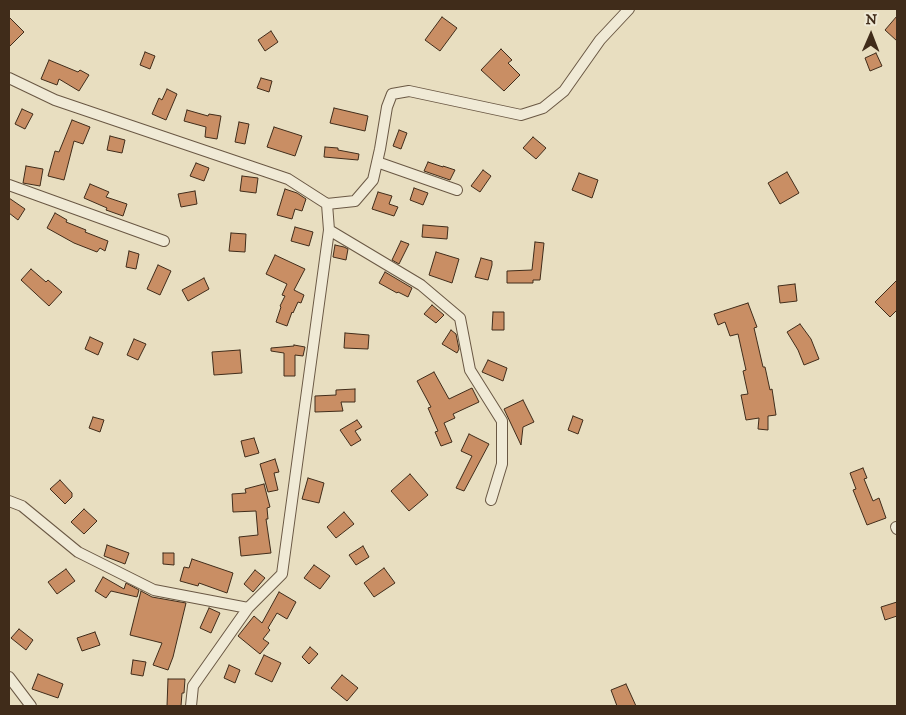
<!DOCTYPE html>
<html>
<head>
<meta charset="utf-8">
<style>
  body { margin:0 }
  #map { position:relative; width:906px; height:715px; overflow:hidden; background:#e8dec0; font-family:"IM FELL DW Pica",serif }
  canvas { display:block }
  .frame { position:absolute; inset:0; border:10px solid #402c1a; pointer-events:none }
  .north { position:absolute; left:846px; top:10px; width:50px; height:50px; -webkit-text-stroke:4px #f0ead6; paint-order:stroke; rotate:1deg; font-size:14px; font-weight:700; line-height:20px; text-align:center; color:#402c1a }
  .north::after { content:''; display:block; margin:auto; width:18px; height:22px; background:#402c1a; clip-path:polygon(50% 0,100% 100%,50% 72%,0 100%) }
</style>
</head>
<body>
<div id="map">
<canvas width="906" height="715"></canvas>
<div class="frame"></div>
<div class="north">N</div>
</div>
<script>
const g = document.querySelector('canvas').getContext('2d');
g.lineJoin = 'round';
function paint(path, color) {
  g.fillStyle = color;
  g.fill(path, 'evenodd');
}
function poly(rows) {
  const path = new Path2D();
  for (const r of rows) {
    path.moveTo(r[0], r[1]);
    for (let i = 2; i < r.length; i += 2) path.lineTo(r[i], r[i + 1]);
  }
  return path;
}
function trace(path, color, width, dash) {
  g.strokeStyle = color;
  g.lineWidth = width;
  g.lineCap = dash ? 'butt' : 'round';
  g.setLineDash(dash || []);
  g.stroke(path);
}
const building = poly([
  [897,16,897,41,885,30,897,16],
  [9,17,24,32,9,47,9,17],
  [442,17,457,28,440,51,425,40,442,17],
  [271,31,278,42,265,51,258,40,271,31],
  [501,49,512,60,508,63,520,75,504,91,481,70,501,49],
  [145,52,155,56,150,69,140,65,145,52],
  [876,53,882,66,870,71,865,58,876,53],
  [49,60,78,72,80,70,89,75,79,91,59,79,57,85,41,79,49,60],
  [261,78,272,81,269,92,257,88,261,78],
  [167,89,177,94,166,120,152,114,159,98,162,100,167,89],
  [334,108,368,116,365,131,330,123,334,108],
  [22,109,33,114,25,129,15,124,22,109],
  [187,110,208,116,209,114,221,116,217,139,205,137,206,127,184,121,187,110],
  [72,120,90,127,83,144,74,141,64,180,48,176,55,151,59,152,72,120],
  [239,122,249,124,245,144,235,142,239,122],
  [274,127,302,136,295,156,267,147,274,127],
  [399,130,407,133,401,149,393,146,399,130],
  [110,136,125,140,122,153,107,150,110,136],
  [533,137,546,148,536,159,523,148,533,137],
  [325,147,338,148,338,150,359,154,358,160,324,157,325,147],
  [428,162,443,167,443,166,455,170,450,180,424,171,428,162],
  [196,163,209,168,204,181,190,176,196,163],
  [26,166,43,169,40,186,23,183,26,166],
  [483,170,491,176,480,192,471,186,483,170],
  [787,172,799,193,780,204,768,183,787,172],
  [579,173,598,180,592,198,572,190,579,173],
  [242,176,258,178,256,193,240,191,242,176],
  [90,184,109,192,106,197,127,204,123,216,106,210,107,208,84,198,90,184],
  [414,188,428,193,423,205,410,200,414,188],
  [285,189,297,193,306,199,302,211,295,209,292,219,277,215,285,189],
  [195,191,197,204,181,207,178,194,195,191],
  [378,192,392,196,389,204,398,207,394,216,372,209,378,192],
  [9,198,25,209,18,220,9,213,9,198],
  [55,213,67,220,66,222,86,230,85,232,108,241,105,251,100,248,97,252,74,243,47,228,55,213],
  [423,225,448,227,447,239,422,237,423,225],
  [295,227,313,232,309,246,291,241,295,227],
  [231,233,246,234,245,252,229,251,231,233],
  [401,241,409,244,399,264,392,260,401,241],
  [535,242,544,243,540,280,533,280,533,283,507,283,507,271,532,270,535,242],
  [335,245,344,247,348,249,346,260,333,257,335,245],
  [129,251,139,254,136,269,126,267,129,251],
  [436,252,459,259,452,283,429,275,436,252],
  [275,255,305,269,294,290,304,295,301,303,298,302,293,313,292,312,287,326,276,322,281,307,280,306,285,296,282,295,287,284,266,274,275,255],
  [481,258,492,261,492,265,488,280,475,277,481,258],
  [158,265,171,271,160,295,147,289,158,265],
  [31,269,46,282,48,280,62,292,49,306,21,280,31,269],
  [385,272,412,288,408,297,398,292,397,293,379,283,385,272],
  [204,278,209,289,188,301,182,290,204,278],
  [897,280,897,310,890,317,875,302,897,280],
  [795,284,797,301,780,303,778,286,795,284],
  [748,303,757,327,754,328,763,367,765,367,770,390,772,389,776,415,768,416,768,430,758,429,759,418,746,420,741,395,748,394,743,371,746,370,738,334,730,336,725,322,718,325,714,314,748,303],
  [432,305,444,315,436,323,424,314,432,305],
  [493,312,504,312,504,330,492,330,493,312],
  [800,324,811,339,819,359,804,365,798,350,787,332,800,324],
  [451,330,456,334,459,349,457,353,442,344,451,330],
  [345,333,369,335,368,349,344,348,345,333],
  [90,337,103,343,98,355,85,349,90,337],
  [134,339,146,344,138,360,127,355,134,339],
  [294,345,305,347,303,356,295,355,295,376,284,376,284,353,271,351,271,348,294,346,294,345],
  [240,350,242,373,214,375,212,352,240,350],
  [488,360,507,368,503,381,482,372,488,360],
  [434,372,449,399,472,388,479,402,453,414,455,418,444,423,452,442,441,446,435,432,438,431,428,408,431,407,417,381,434,372],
  [355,389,355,402,341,402,343,411,315,412,315,396,336,395,336,390,355,389],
  [523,400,534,422,523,427,521,445,504,409,523,400],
  [573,416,583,420,578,434,568,430,573,416],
  [93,417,104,420,100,432,89,428,93,417],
  [357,420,362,427,355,431,361,440,351,446,340,430,357,420],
  [469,434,489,444,464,491,456,488,472,456,461,451,469,434],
  [254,438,259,453,245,457,241,441,254,438],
  [275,459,279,472,274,473,278,490,268,492,260,464,275,459],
  [863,468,867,478,864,479,873,501,879,498,886,518,867,525,853,490,856,489,850,473,863,468],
  [410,474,428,495,409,511,391,491,410,474],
  [308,478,324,483,319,503,302,499,308,478],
  [60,480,72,493,72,497,65,504,50,489,60,480],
  [264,484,270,507,267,508,268,519,266,519,271,553,241,556,239,537,258,535,256,511,233,512,232,494,246,493,245,489,264,484],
  [84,509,97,521,84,534,71,522,84,509],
  [344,512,354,524,336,538,327,527,344,512],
  [107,545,129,553,125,564,104,556,107,545],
  [363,546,369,557,356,565,349,555,363,546],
  [163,553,174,553,174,565,163,564,163,553],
  [192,559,233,573,227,593,199,583,198,586,180,581,184,567,189,568,192,559],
  [314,565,330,576,320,589,304,578,314,565],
  [384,568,395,583,374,597,364,583,384,568],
  [66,569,75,581,57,594,48,582,66,569],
  [255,570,265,578,253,592,244,584,255,570],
  [103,577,124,589,126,583,139,590,137,597,111,591,106,598,95,591,103,577],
  [141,591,152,597,186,603,173,657,168,670,153,665,162,643,130,635,141,591],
  [279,592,296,602,287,619,277,613,268,628,270,630,263,639,269,643,260,654,238,636,254,616,262,623,279,592],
  [897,602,897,616,885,620,881,607,897,602],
  [209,608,220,613,211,633,200,628,209,608],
  [19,629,33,640,26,650,11,638,19,629],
  [95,632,100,645,82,651,77,638,95,632],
  [310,647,318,654,309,664,302,657,310,647],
  [264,655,281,663,272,682,255,674,264,655],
  [133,660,146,662,143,676,131,674,133,660],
  [229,665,240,670,235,683,224,678,229,665],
  [38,674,63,684,58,698,32,689,38,674],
  [342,675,358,688,347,701,331,688,342,675],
  [168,679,185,679,184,693,182,693,181,706,167,706,168,679],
  [626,684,636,706,617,706,611,690,626,684]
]);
paint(building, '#c98e64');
trace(building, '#402c1a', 1);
const minor = poly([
  [9,78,55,100,288,179,327,204,329,230,282,574,248,608,193,686,191,706],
  [377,162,457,190],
  [9,185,164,241],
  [327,204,355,201,373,180,380,149,387,107,392,94,409,91,521,115,543,108,564,91,600,40,629,9],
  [329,230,421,285,460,318,470,370,502,421,502,464,491,500],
  [9,501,22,506,78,552,154,590,248,608],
  [896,527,897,529],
  [9,677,31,706]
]);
trace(minor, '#6a5844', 12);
trace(minor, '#f0ead6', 10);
</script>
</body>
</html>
